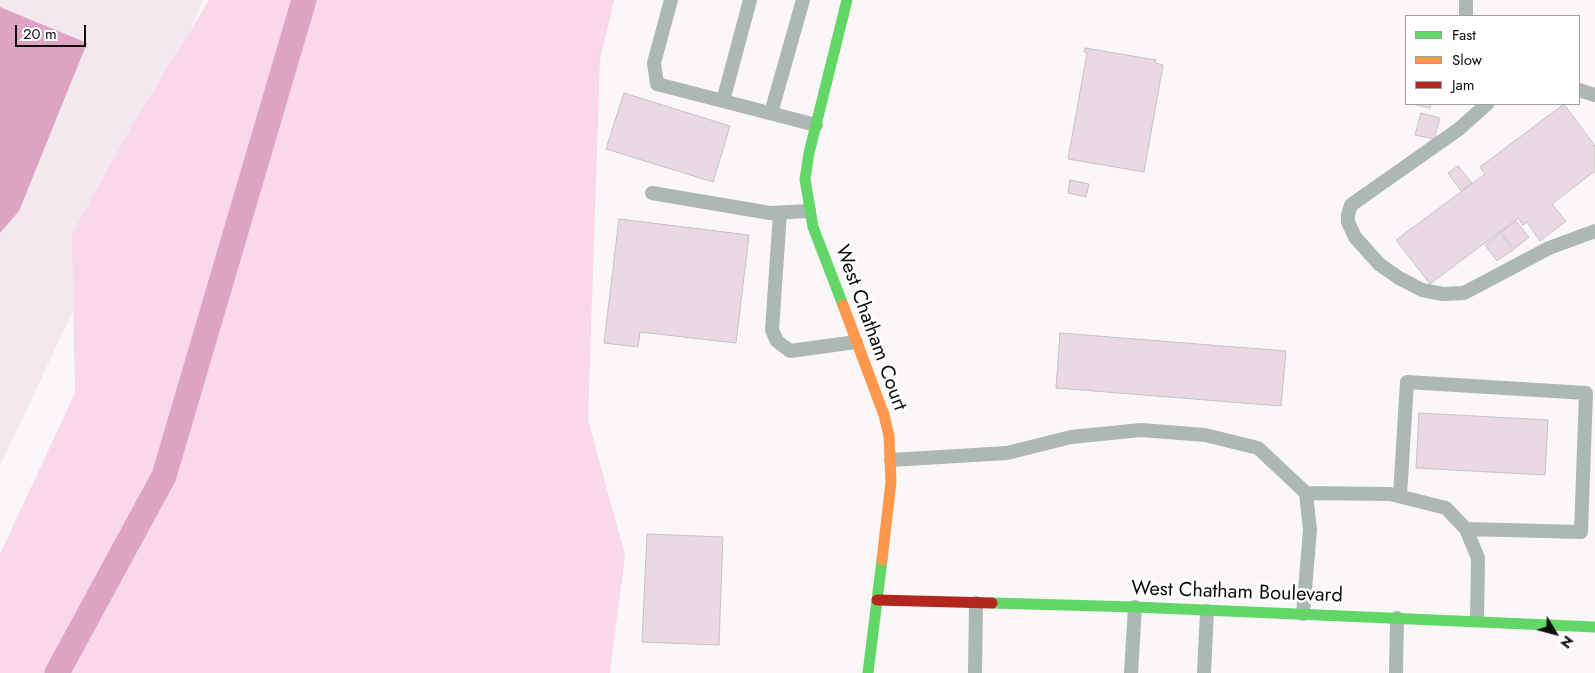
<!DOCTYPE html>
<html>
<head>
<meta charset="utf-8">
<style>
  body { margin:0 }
  #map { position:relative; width:1595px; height:673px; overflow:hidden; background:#fbf7f9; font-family:Jost,sans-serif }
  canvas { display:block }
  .legend { position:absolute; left:1405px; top:15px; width:175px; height:90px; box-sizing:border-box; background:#fff; border:1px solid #9f9d9e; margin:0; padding:6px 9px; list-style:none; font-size:15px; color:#0e0b0d }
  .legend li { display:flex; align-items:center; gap:10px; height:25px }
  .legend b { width:25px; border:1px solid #9f9d9e }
  .north { position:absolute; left:1530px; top:608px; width:50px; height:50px; -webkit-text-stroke:4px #fff; paint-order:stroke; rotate:127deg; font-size:14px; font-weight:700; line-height:20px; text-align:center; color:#0e0b0d }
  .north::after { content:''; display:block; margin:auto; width:18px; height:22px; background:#0e0b0d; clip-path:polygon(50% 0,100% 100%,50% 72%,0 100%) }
  .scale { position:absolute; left:15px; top:25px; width:71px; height:22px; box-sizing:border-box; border:2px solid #0e0b0d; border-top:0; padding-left:6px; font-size:15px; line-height:18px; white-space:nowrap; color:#0e0b0d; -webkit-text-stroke:4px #fff; paint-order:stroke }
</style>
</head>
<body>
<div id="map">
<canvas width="1595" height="673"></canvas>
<ul class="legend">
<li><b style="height:6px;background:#63d668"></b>Fast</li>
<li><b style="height:6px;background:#ff974d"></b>Slow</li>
<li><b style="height:6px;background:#b3261e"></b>Jam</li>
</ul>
<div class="north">N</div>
<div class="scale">20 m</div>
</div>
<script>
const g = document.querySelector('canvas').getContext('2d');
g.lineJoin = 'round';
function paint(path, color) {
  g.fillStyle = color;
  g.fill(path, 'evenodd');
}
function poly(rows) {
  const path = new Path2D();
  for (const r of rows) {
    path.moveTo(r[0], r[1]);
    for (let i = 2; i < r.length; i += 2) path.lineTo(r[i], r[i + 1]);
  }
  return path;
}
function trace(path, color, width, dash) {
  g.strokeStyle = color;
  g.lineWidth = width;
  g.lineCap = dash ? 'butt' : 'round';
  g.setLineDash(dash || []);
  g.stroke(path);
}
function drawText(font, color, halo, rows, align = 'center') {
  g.font = font + ' Jost,sans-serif';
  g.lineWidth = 5;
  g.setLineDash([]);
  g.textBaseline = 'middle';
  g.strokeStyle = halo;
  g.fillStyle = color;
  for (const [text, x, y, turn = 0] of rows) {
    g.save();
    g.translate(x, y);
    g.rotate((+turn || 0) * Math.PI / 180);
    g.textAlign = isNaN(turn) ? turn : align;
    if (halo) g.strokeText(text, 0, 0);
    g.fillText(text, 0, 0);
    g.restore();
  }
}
paint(poly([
  [0,0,203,0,73,311,0,466]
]), '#f2e8ed');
paint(poly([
  [209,0,614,0,600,60,588,420,625,555,610,673,0,673,0,554,75,393,72,234,132,126]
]), '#f9d8e9');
paint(poly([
  [0,7,87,43,19,211,0,233]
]), '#dea4c3');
trace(poly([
  [57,673,164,476,304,0]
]), '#dea4c3', 25);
const building = poly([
  [1085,48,1156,60,1155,63,1163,65,1144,172,1068,159,1087,53,1084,52,1085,48],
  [624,93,730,126,713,182,606,149,624,93],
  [1411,104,1431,104,1430,108,1411,104],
  [1564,104,1595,146,1595,171,1552,204,1566,221,1540,241,1527,222,1523,225,1518,218,1430,284,1396,240,1485,174,1480,167,1564,104],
  [1421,113,1440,118,1434,139,1415,135,1421,113],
  [1458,166,1472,183,1461,191,1448,173,1458,166],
  [1070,180,1089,184,1086,197,1068,193,1070,180],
  [619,219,749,235,736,343,640,332,638,347,604,343,619,219],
  [1516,221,1529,237,1514,249,1501,232,1516,221],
  [1500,233,1513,250,1497,261,1485,245,1500,233],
  [1060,333,1286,351,1281,406,1056,388,1060,333],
  [1419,413,1548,420,1545,475,1416,468,1419,413],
  [647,534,723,537,719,645,642,642,647,534]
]);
paint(building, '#ead8e2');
trace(building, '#c5c2c4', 1);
trace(poly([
  [671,0,654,63,657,84,816,125],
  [1466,0,1466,16],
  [1579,90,1595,95],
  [723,101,750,0],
  [1487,104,1459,129,1351,205,1348,215,1348,222,1355,237,1379,264,1399,278,1422,290,1443,294,1464,293,1549,248,1595,231],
  [771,113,803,0],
  [652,193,770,213,809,211],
  [780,213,772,330,777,341,790,351,856,342],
  [891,460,1007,453,1071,437,1141,430,1205,435,1258,448,1306,493],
  [1400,496,1407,382,1586,393,1581,532,1466,529],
  [1303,614,1310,530,1306,493,1390,494,1446,508,1466,529,1478,558,1477,620],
  [975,673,976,603],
  [1131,673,1135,607],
  [1204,673,1207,611],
  [1396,673,1397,618]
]), '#acb8b5', 14);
trace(poly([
  [843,305,813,227,805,179,809,153,847,0],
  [992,603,1135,607,1595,627],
  [868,673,882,560]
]), '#63d668', 11);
trace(poly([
  [843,305,884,415,889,436,891,482,882,560]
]), '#ff974d', 11);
trace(poly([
  [877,600,992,603]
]), '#b3261e', 11);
drawText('20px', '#0e0b0d', '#fff', [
  ["West Chatham Court",870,328,70],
  ["West Chatham Boulevard",1237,593,2]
]);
</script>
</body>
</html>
